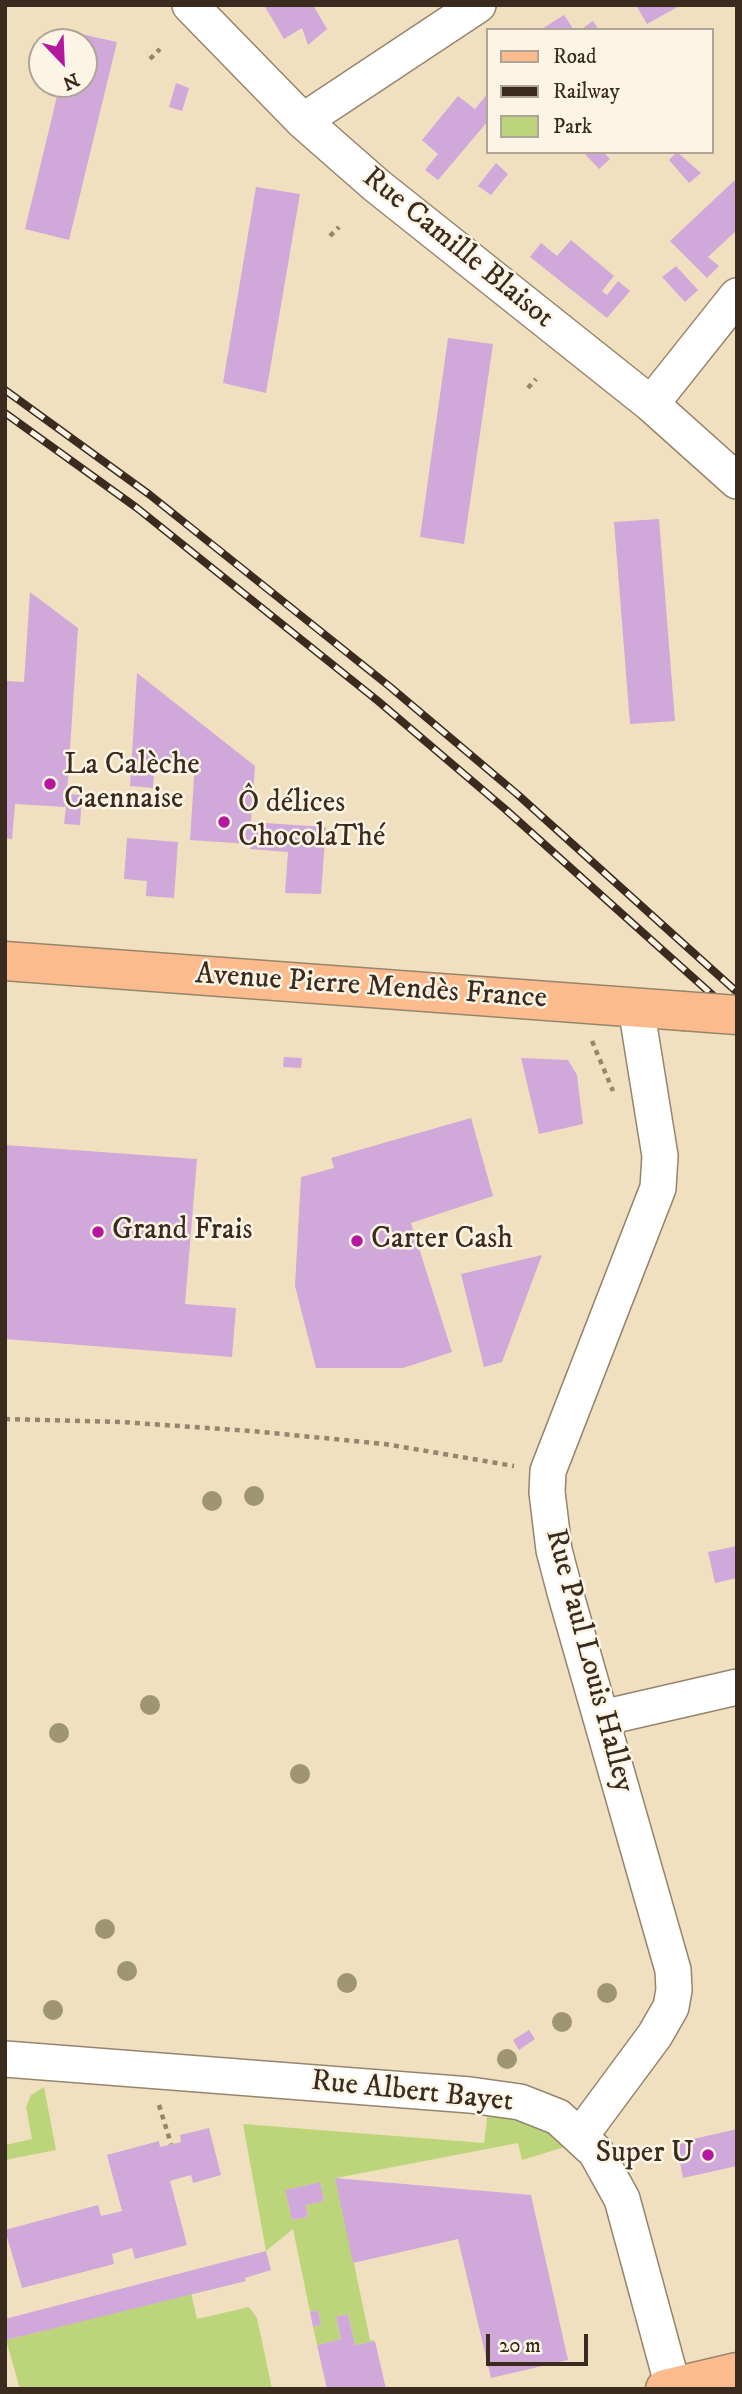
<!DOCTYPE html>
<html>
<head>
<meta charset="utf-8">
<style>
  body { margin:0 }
  #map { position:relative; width:742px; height:2394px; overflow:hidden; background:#f0e0bf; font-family:"IM FELL DW Pica",serif }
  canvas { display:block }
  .frame { position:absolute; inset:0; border:7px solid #3b2a1e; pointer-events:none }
  .legend { position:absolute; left:486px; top:28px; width:228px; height:126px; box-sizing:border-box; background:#fcf5e5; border:2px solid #afa495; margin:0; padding:9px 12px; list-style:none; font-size:21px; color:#3b2a1e }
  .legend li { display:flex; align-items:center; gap:14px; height:35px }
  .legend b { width:35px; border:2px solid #afa495 }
  .north { position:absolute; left:28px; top:28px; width:70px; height:70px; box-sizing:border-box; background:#fcf5e5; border:2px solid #afa495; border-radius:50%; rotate:157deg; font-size:19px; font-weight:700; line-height:28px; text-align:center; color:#3b2a1e }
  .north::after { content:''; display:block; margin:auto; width:24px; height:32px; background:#b5179e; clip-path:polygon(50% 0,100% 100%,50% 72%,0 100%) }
  .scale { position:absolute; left:486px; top:2334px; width:102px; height:32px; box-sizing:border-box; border:4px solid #3b2a1e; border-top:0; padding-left:9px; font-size:21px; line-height:24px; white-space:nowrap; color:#3b2a1e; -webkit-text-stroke:5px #fcf5e5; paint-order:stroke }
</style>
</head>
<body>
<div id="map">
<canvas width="742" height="2394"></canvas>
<div class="frame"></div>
<ul class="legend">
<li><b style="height:9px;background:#fbbb8d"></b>Road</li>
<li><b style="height:9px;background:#3b2a1e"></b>Railway</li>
<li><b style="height:19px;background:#bdd57a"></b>Park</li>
</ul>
<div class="north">N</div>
<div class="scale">20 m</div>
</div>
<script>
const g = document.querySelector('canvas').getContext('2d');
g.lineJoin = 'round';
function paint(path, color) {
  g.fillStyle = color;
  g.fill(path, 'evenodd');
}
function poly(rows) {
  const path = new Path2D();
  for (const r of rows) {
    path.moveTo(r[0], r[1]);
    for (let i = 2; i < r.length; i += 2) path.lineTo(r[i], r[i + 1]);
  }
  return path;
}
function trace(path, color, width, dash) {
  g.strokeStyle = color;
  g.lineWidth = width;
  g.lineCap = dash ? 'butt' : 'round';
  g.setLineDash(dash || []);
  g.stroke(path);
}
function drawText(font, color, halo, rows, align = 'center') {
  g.font = font + ' "IM FELL DW Pica",serif';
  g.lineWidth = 5;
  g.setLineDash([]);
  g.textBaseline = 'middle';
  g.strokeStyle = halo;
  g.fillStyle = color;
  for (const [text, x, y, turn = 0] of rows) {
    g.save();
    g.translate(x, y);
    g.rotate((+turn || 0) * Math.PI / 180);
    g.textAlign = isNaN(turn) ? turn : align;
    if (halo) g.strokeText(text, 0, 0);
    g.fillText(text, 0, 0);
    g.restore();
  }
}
paint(poly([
  [44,2087,56,2150,5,2160,5,2145,32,2139,26,2107,31,2095],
  [488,2111,543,2130,568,2146,522,2160,518,2143,336,2178,370,2340,375,2341,355,2345,348,2314,336,2317,341,2339,317,2345,313,2327,321,2325,318,2310,310,2312,293,2229,266,2251,243,2124,484,2143],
  [320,2182,324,2201,306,2205,308,2217,292,2220,285,2190],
  [191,2293,197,2319,249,2307,257,2318,272,2389,20,2389,6,2340]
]), '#bdd57a');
paint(poly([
  [264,5,313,5,327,29,308,45,302,28,284,39],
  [636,5,681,5,647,24],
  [564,15,574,30,540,30],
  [593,21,599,30,580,30],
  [72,32,117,42,69,240,25,229,60,84,84,84,84,42,70,42],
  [176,83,189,88,182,111,169,107],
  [488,93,488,121,438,180,425,170,438,154,422,140,458,96,475,109],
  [583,152,603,152,610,159,599,169],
  [677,152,701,173,689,183,669,160],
  [496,163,508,174,491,195,478,186],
  [737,178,737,230,708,257,719,266,707,278,670,241],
  [256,187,300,194,266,393,223,383],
  [571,240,614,276,602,291,607,295,618,281,630,291,607,318,530,257,541,243,557,256],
  [676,266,698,290,685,302,662,277],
  [448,338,493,344,464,544,420,537],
  [659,519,675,721,630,724,614,522],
  [30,592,78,628,67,794,82,795,80,825,64,824,66,807,15,804,12,839,5,838,5,681,24,682],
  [137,673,255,766,251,822,326,827,321,894,285,893,288,852,250,849,250,844,190,840,195,762,155,759,153,788,130,786],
  [127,838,178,842,174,898,146,896,147,881,124,879],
  [284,1057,302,1058,301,1068,283,1067],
  [521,1058,568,1060,577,1075,583,1124,539,1134],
  [471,1118,493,1196,411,1223,452,1352,403,1368,316,1368,295,1286,301,1177,334,1168,331,1158],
  [5,1145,197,1159,185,1304,236,1308,232,1357,5,1339],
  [542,1255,502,1362,484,1367,461,1274],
  [737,1546,737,1578,715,1583,708,1552],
  [529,2030,535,2039,519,2050,513,2040],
  [209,2128,221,2175,193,2183,191,2175,170,2181,187,2245,135,2259,132,2248,112,2254,114,2264,22,2288,5,2230,98,2205,101,2216,122,2211,107,2155,159,2141,160,2147,181,2142,180,2135],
  [737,2129,737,2166,683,2178,676,2143],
  [335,2178,531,2195,568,2360,491,2378,458,2239,353,2263],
  [320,2182,324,2201,306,2205,308,2217,292,2220,285,2190],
  [266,2251,271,2270,245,2278,246,2281,6,2340,5,2319],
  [318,2310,321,2325,313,2327,310,2312],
  [348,2314,355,2345,375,2341,386,2389,327,2389,317,2345,341,2339,336,2317]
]), '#d0a8da');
const minor = poly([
  [190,5,303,121,376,185,651,404,737,481],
  [303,121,478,5],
  [651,404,737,296],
  [602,1718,737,1687],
  [5,2059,470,2095,520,2102,558,2117,596,2152,622,2199,673,2387],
  [581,2135,655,2035,671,2007,674,1990,673,1970,565,1592,554,1550,547,1492,548,1471,658,1188,660,1156,636,1007]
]);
const major = poly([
  [5,961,683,1011],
  [665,2389,737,2372]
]);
trace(minor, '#96856e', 38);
trace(major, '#96856e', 41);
trace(poly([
  [150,59,160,49],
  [330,236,339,227],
  [528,388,536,379],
  [592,1041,613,1091],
  [5,1419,121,1422,251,1431,385,1444,514,1466],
  [159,2105,171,2144]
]), '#96856e', 4.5, [5, 5]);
trace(minor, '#fff', 35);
trace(major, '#fbbb8d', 38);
const rail = poly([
  [5,390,150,495,389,686,517,794,737,992],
  [5,413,137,508,378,701,505,809,737,1017]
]);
trace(rail, '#3b2a1e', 8);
trace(rail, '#fcf5e5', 5, [16]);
const majorBridge = poly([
  [683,1011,737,1015]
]);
trace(majorBridge, '#96856e', 41, []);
trace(majorBridge, '#fbbb8d', 38);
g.fillStyle = '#9f9473';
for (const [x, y] of [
  [254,1496],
  [212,1501],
  [150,1705],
  [59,1733],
  [300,1774],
  [105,1929],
  [127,1971],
  [347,1983],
  [607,1993],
  [53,2010],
  [562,2022],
  [507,2059]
]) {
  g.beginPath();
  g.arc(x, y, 10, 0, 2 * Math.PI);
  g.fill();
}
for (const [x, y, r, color] of [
  [50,784,7,"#b5179e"],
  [224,822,7,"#b5179e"],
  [98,1232,7,"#b5179e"],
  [357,1241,7,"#b5179e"],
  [708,2155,7,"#b5179e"]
]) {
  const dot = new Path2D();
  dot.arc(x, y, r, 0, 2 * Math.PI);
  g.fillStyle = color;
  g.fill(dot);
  trace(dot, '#fcf5e5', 2.5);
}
drawText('30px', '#3b2a1e', '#fcf5e5', [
  ["Rue Camille Blaisot",457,249,39],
  ["Avenue Pierre Mendès France",371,988,4],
  ["Rue Paul Louis Halley",588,1661,75],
  ["Rue Albert Bayet",412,2093,6]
]);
drawText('30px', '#3b2a1e', '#fcf5e5', [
  ["La Calèche",64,767],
  ["Caennaise",64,801],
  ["Ô délices",238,805],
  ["ChocolaThé",238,839],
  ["Grand Frais",112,1232],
  ["Carter Cash",371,1241],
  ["Super U",694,2155,"right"]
], 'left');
</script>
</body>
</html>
